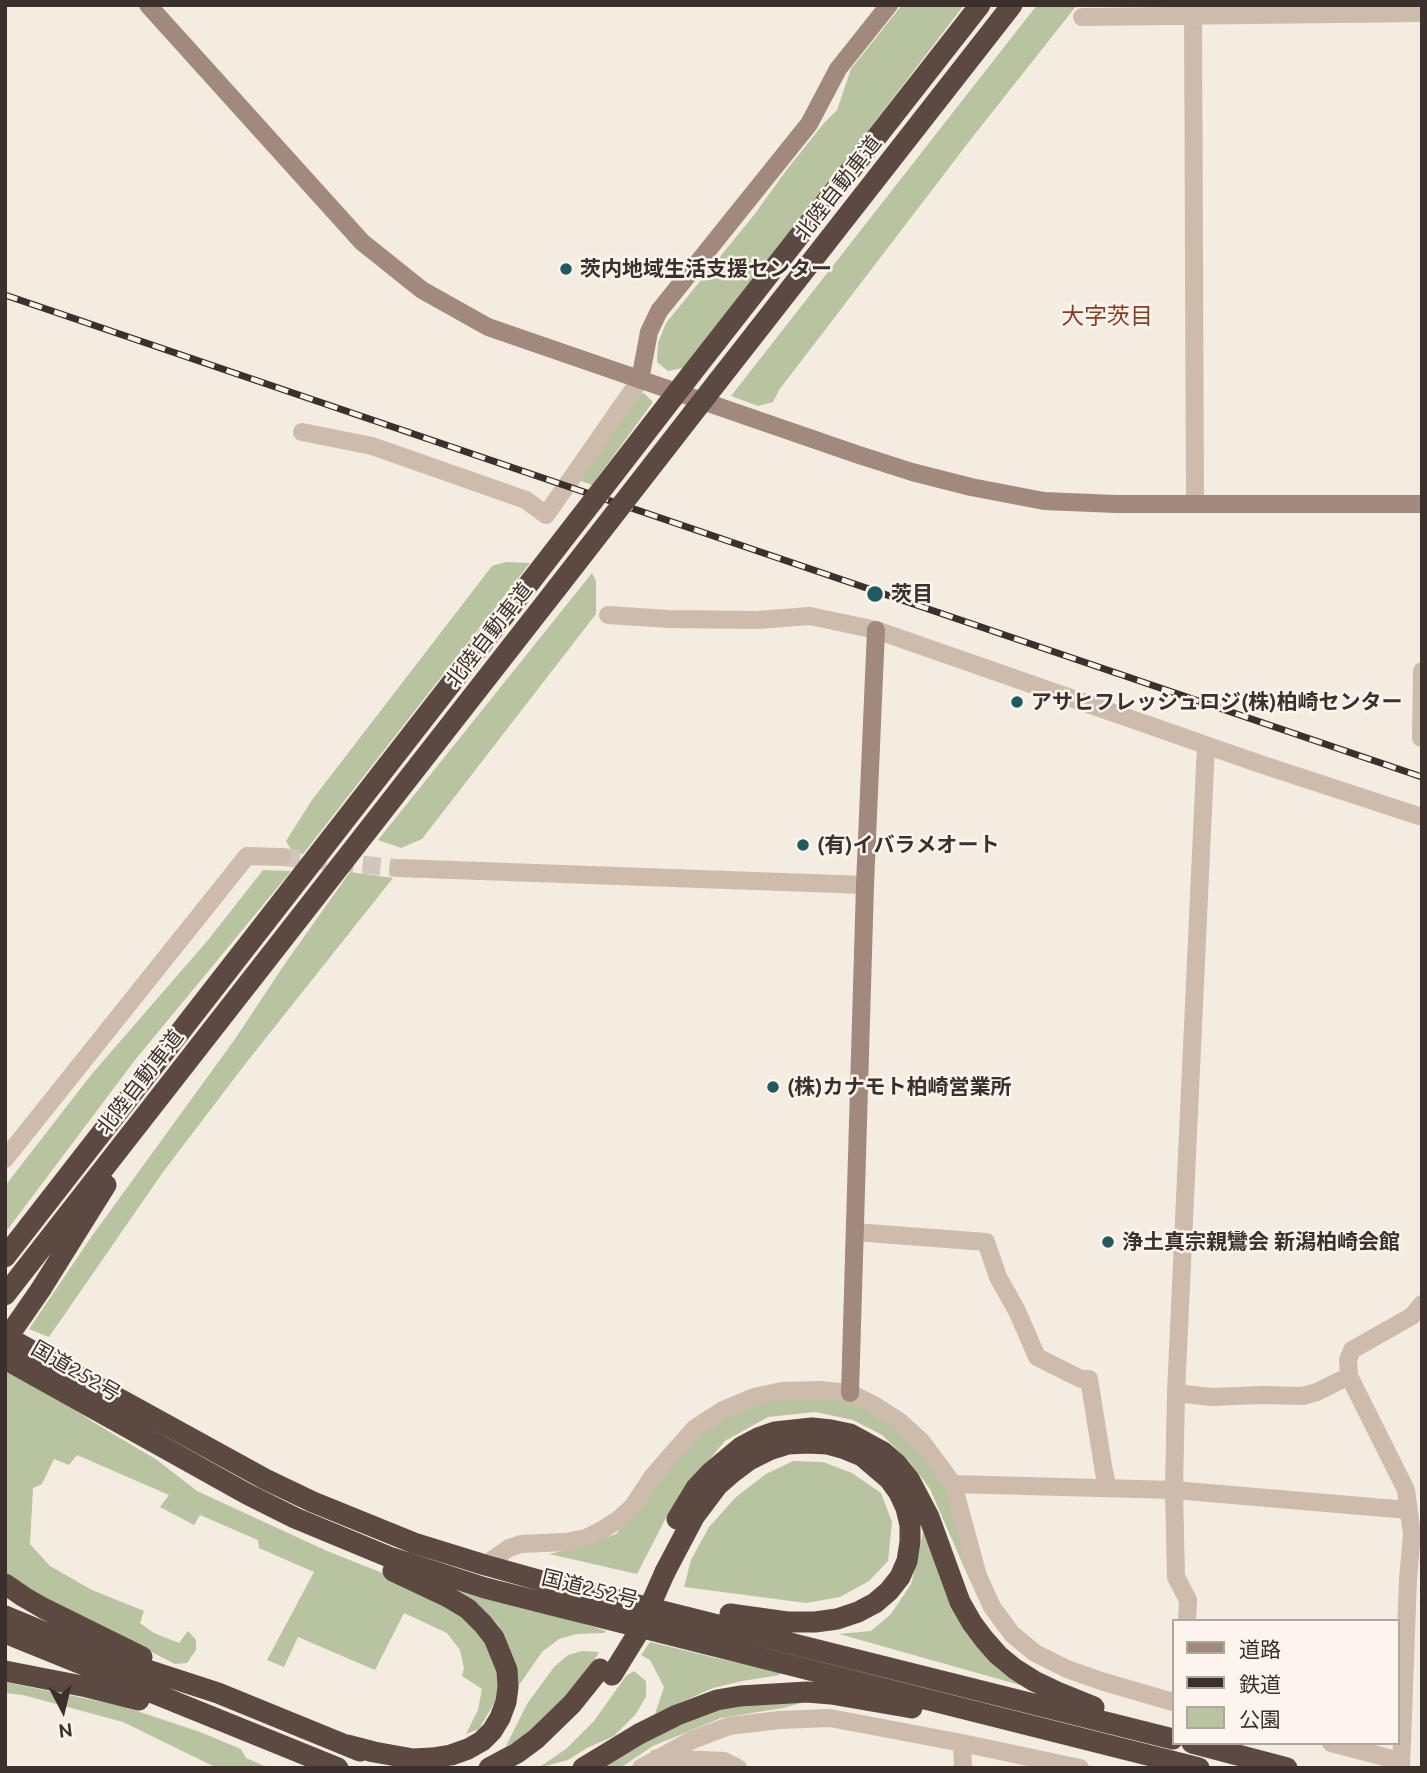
<!DOCTYPE html>
<html>
<head>
<meta charset="utf-8">
<style>
  body { margin:0 }
  #map { position:relative; width:1427px; height:1773px; overflow:hidden; background:#f4ebe1; font-family:Ubuntu,"Noto Sans JP",sans-serif }
  canvas { display:block }
  .frame { position:absolute; inset:0; border:7px solid #3b302b; pointer-events:none }
  .legend { position:absolute; left:1172px; top:1619px; width:228px; height:126px; box-sizing:border-box; background:#fbf5ee; border:2px solid #aea6a0; margin:0; padding:9px 12px; list-style:none; font-size:21px; color:#3b302b }
  .legend li { display:flex; align-items:center; gap:14px; height:35px }
  .legend b { width:35px; border:2px solid #aea6a0 }
  .north { position:absolute; left:28px; top:1675px; width:70px; height:70px; -webkit-text-stroke:5px #fbf5ee; paint-order:stroke; rotate:173deg; font-size:19px; font-weight:700; line-height:28px; text-align:center; color:#3b302b }
  .north::after { content:''; display:block; margin:auto; width:24px; height:32px; background:#3b302b; clip-path:polygon(50% 0,100% 100%,50% 72%,0 100%) }
</style>
</head>
<body>
<div id="map">
<canvas width="1427" height="1773"></canvas>
<div class="frame"></div>
<ul class="legend">
<li><b style="height:9px;background:#a18a7d"></b>道路</li>
<li><b style="height:9px;background:#3b302b"></b>鉄道</li>
<li><b style="height:19px;background:#b8c4a0"></b>公園</li>
</ul>
<div class="north">N</div>
</div>
<script>
const g = document.querySelector('canvas').getContext('2d');
g.lineJoin = 'round';
function paint(path, color) {
  g.fillStyle = color;
  g.fill(path, 'evenodd');
}
function poly(rows) {
  const path = new Path2D();
  for (const r of rows) {
    path.moveTo(r[0], r[1]);
    for (let i = 2; i < r.length; i += 2) path.lineTo(r[i], r[i + 1]);
  }
  return path;
}
function trace(path, color, width, dash) {
  g.strokeStyle = color;
  g.lineWidth = width;
  g.lineCap = dash ? 'butt' : 'round';
  g.setLineDash(dash || []);
  g.stroke(path);
}
function drawText(font, color, halo, rows, align = 'center') {
  g.font = font + ' Ubuntu,"Noto Sans JP",sans-serif';
  g.lineWidth = 5;
  g.setLineDash([]);
  g.textBaseline = 'middle';
  g.strokeStyle = halo;
  g.fillStyle = color;
  for (const [text, x, y, turn = 0] of rows) {
    g.save();
    g.translate(x, y);
    g.rotate((+turn || 0) * Math.PI / 180);
    g.textAlign = isNaN(turn) ? turn : align;
    if (halo) g.strokeText(text, 0, 0);
    g.fillText(text, 0, 0);
    g.restore();
  }
}
paint(poly([
  [902,5,964,5,761,271,683,368,668,371,657,362,658,343,666,323,754,215,788,168,824,123,837,110,851,69],
  [1037,5,1077,5,971,139,812,347,779,390,773,402,758,406,731,396],
  [644,393,653,402,592,485,573,478,635,397],
  [506,562,530,563,303,854,292,851,286,841,312,800,492,566],
  [592,573,596,581,596,614,422,839,401,848,378,840],
  [263,870,291,871,135,1060,5,1233,5,1186,91,1075,208,940],
  [350,872,393,878,246,1063,163,1172,49,1337,29,1329,92,1236,235,1039,284,965],
  [5,1363,93,1422,157,1460,197,1491,327,1551,390,1576,458,1609,482,1635,501,1675,499,1695,479,1729,466,1734,478,1710,482,1689,462,1676,464,1668,460,1650,447,1633,404,1613,375,1670,298,1637,284,1667,267,1660,314,1572,259,1548,258,1540,200,1515,194,1525,160,1507,169,1495,77,1455,69,1465,54,1459,42,1484,33,1488,30,1544,50,1566,92,1590,144,1611,140,1623,154,1633,179,1643,188,1631,196,1640,196,1650,187,1663,175,1664,12,1581,5,1573],
  [792,1391,860,1401,908,1438,931,1461,952,1502,971,1583,930,1489,908,1460,882,1435,853,1420,815,1412,768,1417,725,1441,699,1472,670,1510,637,1574,549,1554,583,1546,616,1534,696,1437,724,1416],
  [793,1461,823,1462,852,1473,881,1493,892,1522,888,1561,869,1581,840,1597,806,1603,684,1587,691,1560,709,1527,736,1497,766,1474],
  [923,1531,948,1593,1034,1689,839,1634,871,1631,891,1614,911,1584,919,1553],
  [444,1580,541,1610,606,1631,604,1633,577,1634,559,1639,542,1652,517,1688,507,1645,498,1625,480,1606],
  [650,1642,720,1659,779,1671,780,1675,742,1681,713,1688,655,1714,664,1687,650,1660,641,1655],
  [582,1651,599,1652,585,1677,526,1737,506,1746,527,1704,554,1667,568,1655],
  [634,1671,646,1681,646,1697,635,1715,614,1736,587,1748,568,1760,538,1768,566,1749,594,1721,626,1676],
  [5,1682,122,1706,200,1732,241,1749,246,1758,269,1768,217,1768,123,1722,23,1695,5,1693],
  [757,1701,808,1701,783,1708,721,1718,653,1746,620,1768,597,1768,684,1718]
]), '#b8c4a0');
trace(poly([
  [282,857,398,868]
]), '#cfc6bd', 18, [18, 9]);
trace(poly([
  [1193,5,1195,504],
  [1082,17,1422,13],
  [302,432,372,446,526,500,546,515,640,380],
  [608,615,669,619,757,620,810,616,876,630,1263,765,1422,817],
  [1421,738,1422,671],
  [398,868,865,885],
  [5,1159,247,856,282,857],
  [855,1232,986,1242,998,1277,1017,1311,1037,1357,1081,1379,1089,1379,1104,1472,1108,1488],
  [1176,1393,1211,1397,1262,1395,1303,1396,1317,1392,1349,1376],
  [953,1484,1174,1490,1408,1510],
  [485,1565,509,1548,521,1544,566,1542,586,1538,602,1530,618,1520,633,1506,653,1476,695,1428,723,1410,754,1397,782,1391,820,1390,850,1393,874,1405,899,1421,921,1441,942,1469,953,1484,978,1576,992,1607,1012,1634,1035,1653,1067,1669,1101,1681,1173,1702],
  [1187,1621,1188,1600,1176,1577,1174,1490,1176,1393,1206,745],
  [962,1743,963,1768],
  [1331,1743,1400,1761],
  [657,1758,724,1761,738,1768],
  [641,1768,692,1740,729,1726,779,1720,830,1718,962,1743,1080,1768],
  [1401,1768,1408,1579,1412,1534,1406,1490,1349,1376,1348,1360,1352,1350,1412,1316,1422,1304]
]), '#cdbbac', 18);
trace(poly([
  [148,5,362,242,422,290,488,327,856,454,912,472,971,487,1044,501,1116,504,1422,504],
  [640,380,649,332,659,311,809,124,838,69,889,5],
  [850,1393,865,885,876,630]
]), '#a18a7d', 18);
trace(poly([
  [692,373,980,5],
  [718,381,1012,5],
  [5,1257,531,581],
  [41,1289,106,1185],
  [5,1295,557,588],
  [5,1336,265,1479,313,1502,414,1543,485,1565,546,1582,1173,1739],
  [5,1359,247,1494,295,1518,389,1557,485,1588,540,1602,1199,1768],
  [677,1519,696,1488,711,1472,741,1447,758,1438,775,1432,812,1428,831,1430,850,1434,883,1452,897,1464,909,1479,929,1517,960,1602,972,1623,984,1639,998,1655,1015,1669,1034,1681,1057,1692,1094,1707],
  [665,1572,694,1517,718,1485,733,1472,749,1460,769,1450,788,1444,808,1443,827,1444,845,1449,862,1456,889,1479,899,1493,906,1508,910,1525,910,1542,907,1561,900,1577,889,1591,875,1603,858,1612,837,1619,815,1622,787,1622,730,1614],
  [5,1584,24,1597,43,1608,142,1657],
  [5,1616,92,1652,218,1693,360,1751],
  [5,1633,338,1768],
  [5,1671,87,1687,139,1700],
  [1192,1743,1287,1768],
  [347,1745,374,1752,413,1759,432,1758,451,1755,468,1749,482,1741,492,1731,500,1718,506,1702,508,1687,507,1670,494,1638,483,1624,468,1609,448,1597,393,1571],
  [489,1768,517,1753,536,1739,572,1704,600,1669],
  [583,1768,639,1734,677,1715,717,1700,740,1696,807,1692,831,1694,912,1708]
]), '#5c4a42', 21);
const rail = poly([
  [5,295,1422,777]
]);
trace(rail, '#3b302b', 7);
trace(rail, '#fbf5ee', 4.5, [13]);
trace(poly([
  [531,581,692,373],
  [557,588,718,381],
  [5,1341,41,1289],
  [612,1675,638,1633,665,1572]
]), '#5c4a42', 21);
for (const [x, y, r, color] of [
  [566,269,7,"#1f5a5e"],
  [875,594,9,"#1f5a5e"],
  [1017,702,7,"#1f5a5e"],
  [803,845,7,"#1f5a5e"],
  [773,1087,7,"#1f5a5e"],
  [1108,1242,7,"#1f5a5e"]
]) {
  const dot = new Path2D();
  dot.arc(x, y, r, 0, 2 * Math.PI);
  g.fillStyle = color;
  g.fill(dot);
  trace(dot, '#fbf5ee', 2.5);
}
drawText('21px', '#3b302b', '#fbf5ee', [
  ["北陸自動車道",838,188,-52],
  ["北陸自動車道",489,635,-52],
  ["北陸自動車道",140,1082,-52],
  ["国道252号",76,1371,30],
  ["国道252号",590,1589,14]
]);
drawText('bold 21px', '#3b302b', '#fbf5ee', [
  ["茨内地域生活支援センター",580,269],
  ["茨目",891,594],
  ["アサヒフレッシュロジ(株)柏崎センター",1031,702],
  ["(有)イバラメオート",817,845],
  ["(株)カナモト柏崎営業所",787,1087],
  ["浄土真宗親鸞会 新潟柏崎会館",1122,1242]
], 'left');
drawText('23px', '#8c3b22', '#fbf5ee', [
  ["大字茨目",1107,316]
]);
</script>
</body>
</html>
